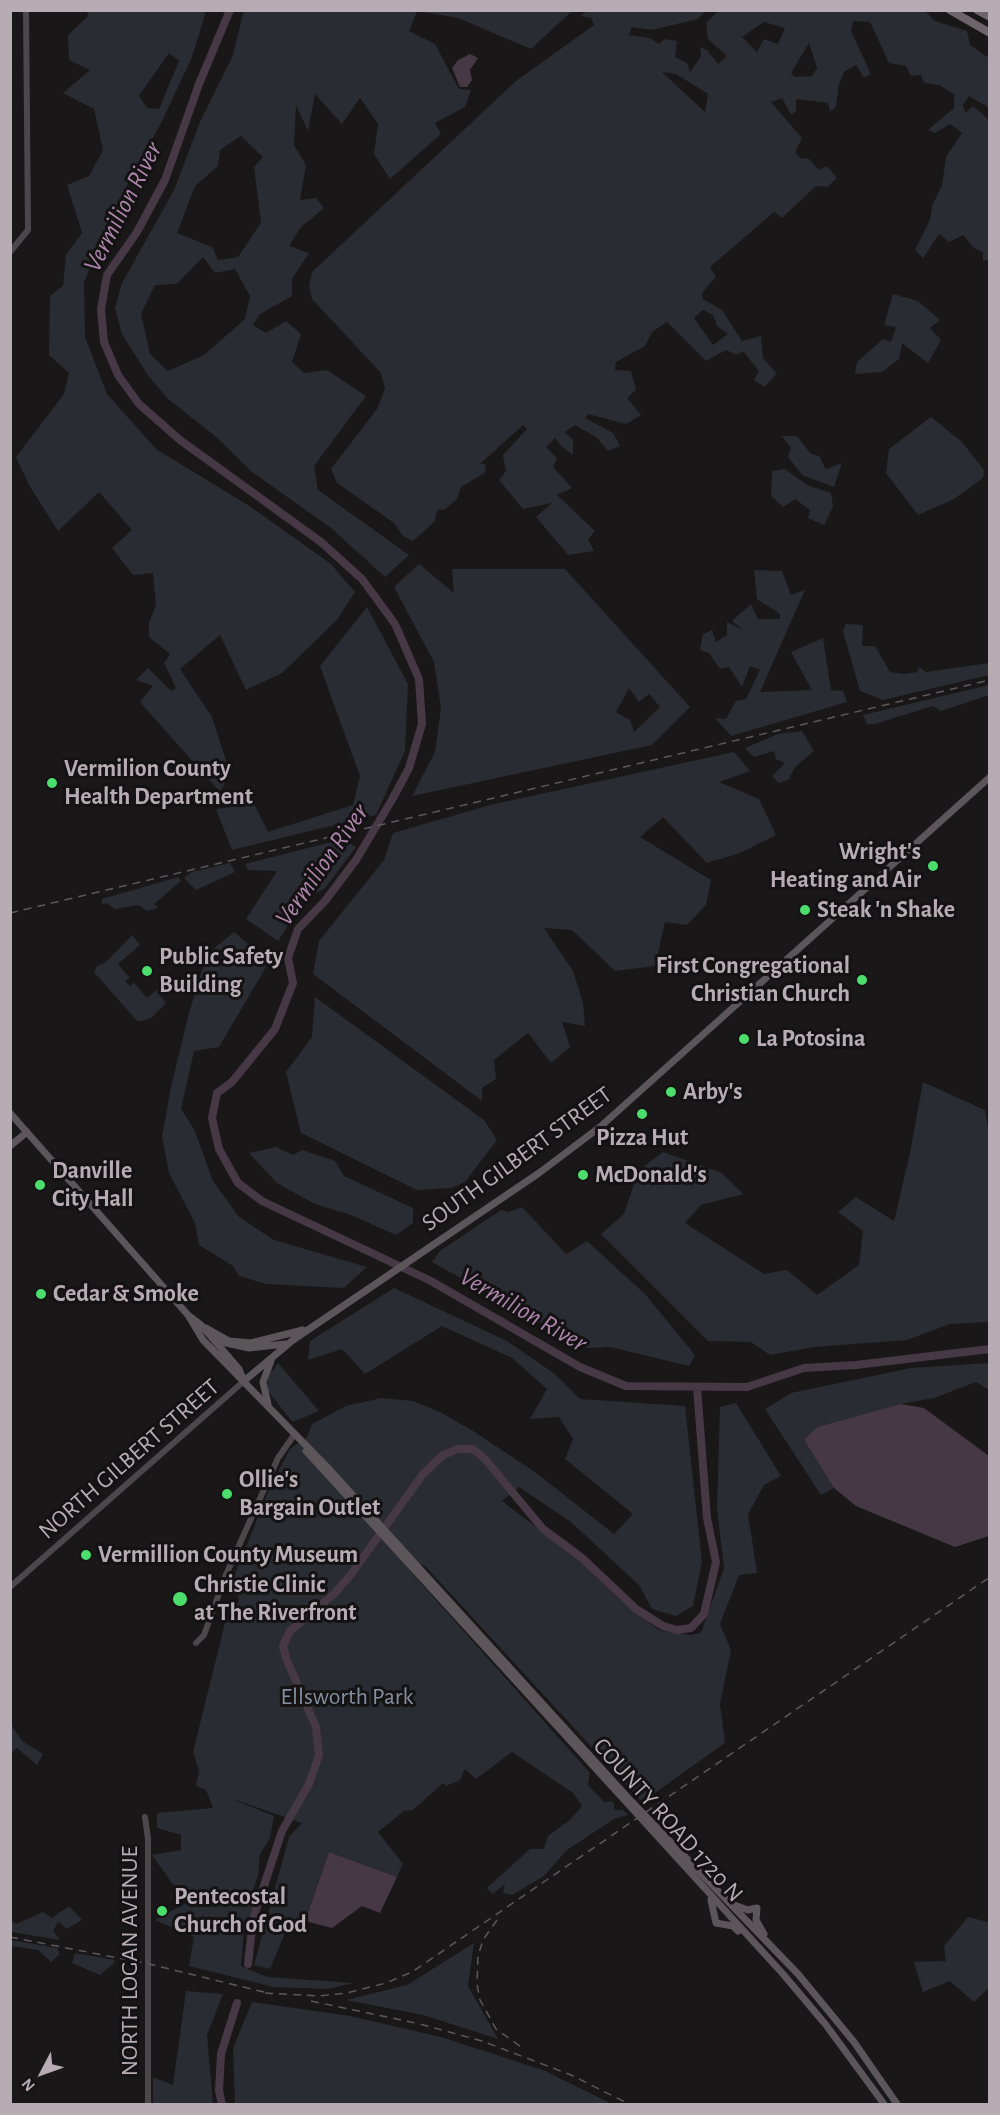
<!DOCTYPE html>
<html>
<head>
<meta charset="utf-8">
<style>
  body { margin:0 }
  #map { position:relative; width:1000px; height:2115px; overflow:hidden; background:#191718; font-family:"Alegreya Sans",sans-serif }
  canvas { display:block }
  .frame { position:absolute; inset:0; border:12px solid #b7abb4; pointer-events:none }
  .north { position:absolute; left:12px; top:2043px; width:60px; height:60px; -webkit-text-stroke:4px #141213; paint-order:stroke; rotate:229deg; font-size:16px; font-weight:700; line-height:24px; text-align:center; color:#b7abb4 }
  .north::after { content:''; display:block; margin:auto; width:21px; height:27px; background:#b7abb4; clip-path:polygon(50% 0,100% 100%,50% 72%,0 100%) }
</style>
</head>
<body>
<div id="map">
<canvas width="1000" height="2115"></canvas>
<div class="frame"></div>
<div class="north">N</div>
</div>
<script>
const g = document.querySelector('canvas').getContext('2d');
g.lineJoin = 'round';
function paint(path, color) {
  g.fillStyle = color;
  g.fill(path, 'evenodd');
}
function poly(rows) {
  const path = new Path2D();
  for (const r of rows) {
    path.moveTo(r[0], r[1]);
    for (let i = 2; i < r.length; i += 2) path.lineTo(r[i], r[i + 1]);
  }
  return path;
}
function trace(path, color, width, dash) {
  g.strokeStyle = color;
  g.lineWidth = width;
  g.lineCap = dash ? 'butt' : 'round';
  g.setLineDash(dash || []);
  g.stroke(path);
}
function drawText(font, color, halo, rows, align = 'center') {
  g.font = font + ' "Alegreya Sans",sans-serif';
  g.lineWidth = 6;
  g.setLineDash([]);
  g.textBaseline = 'middle';
  g.strokeStyle = halo;
  g.fillStyle = color;
  for (const [text, x, y, turn = 0] of rows) {
    g.save();
    g.translate(x, y);
    g.rotate((+turn || 0) * Math.PI / 180);
    g.textAlign = isNaN(turn) ? turn : align;
    if (halo) g.strokeText(text, 0, 0);
    g.fillText(text, 0, 0);
    g.restore();
  }
}
paint(poly([
  [244,10,572,11,531,49,458,18,417,11,409,31,435,44,459,89,471,90,465,107,435,123,441,134,390,179,374,154,378,124,360,98,342,124,315,94,308,131,296,105,294,145,306,165,300,200,316,198,324,208,301,227,289,246,309,253,292,279,292,296,260,314,253,325,266,333,286,321,301,334,292,362,304,373,327,370,366,396,314,466,318,490,409,555,385,577,331,528,252,472,215,436,168,399,147,374,122,334,115,308,122,283,174,190,200,122,233,55],
  [241,136,263,157,254,167,261,223,238,257,218,260,212,247,177,233,195,186,218,166,220,150],
  [203,257,215,273,235,269,250,296,245,319,204,355,168,371,150,354,141,314,155,285,177,284],
  [719,10,925,11,935,21,967,31,970,45,989,58,989,108,969,96,963,105,965,113,973,106,989,120,989,260,983,261,983,252,974,248,963,235,949,242,939,234,923,258,915,250,930,220,932,206,942,185,946,157,962,133,950,124,935,133,928,130,954,108,954,94,939,85,924,83,921,75,911,76,906,66,889,63,870,22,853,21,851,31,871,74,864,78,856,65,844,72,839,84,836,107,830,112,828,103,796,99,796,111,791,115,782,98,771,102,802,138,795,152,800,158,809,159,819,170,827,166,837,178,827,187,816,186,782,218,774,212,710,267,716,277,702,293,703,299,722,310,742,341,761,336,763,358,777,374,764,387,754,380,759,371,743,351,737,355,726,350,706,361,667,322,652,332,645,346,616,362,615,370,631,371,636,390,627,398,641,415,626,424,588,414,585,418,613,433,620,446,608,451,596,437,575,425,565,432,573,440,573,455,561,446,555,438,546,447,557,458,553,467,572,488,557,495,595,531,588,539,594,551,568,555,536,517,552,503,523,509,499,480,506,471,503,455,527,429,523,425,480,464,485,464,486,472,461,487,457,499,444,510,438,509,434,522,413,541,403,536,394,523,337,483,331,469,377,409,385,389,381,373,312,299,309,286,312,272,516,81,594,25,591,18,581,16,587,11,706,11,698,19,651,30,632,27,629,35,650,38,659,44,665,39,677,41,675,57,687,63,690,72,701,56,700,47,707,50,718,64,727,56,708,39,706,23],
  [764,22,785,28,778,44,764,39,757,52,742,37],
  [809,43,817,68,812,76,795,77,791,73],
  [662,72,676,74,708,94,705,112],
  [703,310,713,315,717,326,728,334,713,345,694,318],
  [87,11,206,11,192,57,162,121,112,213,84,282,85,337,107,394,156,449,251,507,331,564,355,592,337,620,282,673,246,690,220,635,180,669,212,717,230,773,220,792,140,702,153,686,136,680,148,668,171,691,176,688,164,663,170,654,149,637,149,622,156,606,153,573,133,575,112,548,132,530,99,492,58,531,29,485,16,457,64,394,69,373,49,355,50,296,63,286,66,255,82,233,67,185,89,176,103,150,94,109,63,93,90,70,69,60,68,35,88,16],
  [169,53,179,61,159,109,147,108,139,96],
  [893,294,918,301,940,320,930,328,941,340,928,363,902,343,899,359,882,372,855,374,857,362,883,339,891,342,896,327,884,325],
  [931,417,962,442,984,470,983,478,954,499,918,515,886,473,889,449],
  [782,436,797,436,811,454,819,456,826,469,842,463,834,487,802,475,788,457,791,448],
  [785,469,807,485,831,493,833,507,824,525,808,518,810,510,795,499,783,507,771,496,772,471],
  [419,564,454,593,452,569,565,569,690,707,652,745,412,796,435,752,441,708,434,662,394,587],
  [629,688,639,702,649,694,660,707,634,732,630,720,616,712],
  [754,570,782,571,791,595,805,590,760,692,812,690,791,652,823,638,831,690,843,691,847,702,731,736,715,718,726,719,736,701,746,699,760,670,750,666,742,687,729,667,720,669,709,653,700,650,703,634,712,630,716,642,727,635,727,622,744,631,732,621,751,604,758,619,780,619,780,614,757,599],
  [367,607,408,684,405,751,376,815,232,850,216,809,254,804,268,832,353,805,360,776,320,666],
  [846,624,863,625,862,646,875,646,890,672,904,674,917,672,919,667,926,672,989,663,989,675,883,700,860,691,843,631],
  [989,685,989,695,941,711,933,706,875,724,867,724,863,715],
  [802,731,814,751,795,767,788,780,779,783,772,776,785,763,776,759,774,751,754,757,745,748,778,734],
  [734,752,750,771,719,782,759,799,776,835,740,853,707,863,663,817,640,837,711,880,706,905,687,925,665,922,655,966,615,971,572,930,544,928,573,971,583,1003,585,1026,562,1022,570,1047,551,1063,528,1033,494,1060,496,1079,482,1088,482,1101,313,974,319,941,384,860,393,833,490,805],
  [343,839,356,847,325,888,304,900,278,941,246,919,277,871,248,870,245,864],
  [230,863,235,872,196,890,184,878,192,872],
  [178,877,181,881,154,904,158,908,147,911,139,905,115,909,107,903,102,904,102,899],
  [234,932,269,962,219,1047,194,1051,181,1109,194,1129,213,1181,239,1217,274,1240,367,1267,344,1288,266,1284,239,1276,233,1266,199,1245,195,1223,169,1173,162,1137,171,1087,189,1013,207,954],
  [132,935,140,945,118,964,130,978,125,981,130,986,134,983,147,998,159,988,157,992,166,1003,151,1018,141,1021,137,1021,94,972,97,966,105,963],
  [315,997,484,1120,497,1140,465,1182,451,1188,417,1190,301,1133,286,1072,312,1037],
  [923,1082,985,1110,990,1142,989,1322,950,1324,907,1340,814,1347,770,1355,751,1342,708,1341,601,1234,624,1214,638,1171,663,1152,722,1173,743,1194,701,1205,685,1223,764,1274,787,1270,817,1295,859,1265,863,1231,838,1212,856,1197,894,1221,910,1153],
  [276,1147,293,1155,302,1150,335,1161,344,1176,413,1208,413,1223,396,1235,351,1215,315,1204,277,1183,249,1153],
  [522,1207,566,1254,587,1241,646,1295,695,1355,689,1366,610,1347,586,1348,432,1262,440,1251,501,1210,509,1212],
  [394,1288,507,1341,555,1374,580,1399,685,1406,702,1562,693,1606,676,1616,652,1609,639,1585,571,1522,519,1487,502,1501,577,1558,619,1599,659,1630,690,1635,701,1633,724,1568,717,1509,720,1407,736,1403,781,1476,764,1485,748,1514,757,1573,739,1575,720,1624,731,1650,720,1704,725,1743,642,1802,427,1568,420,1563,411,1572,590,1773,588,1785,604,1802,613,1801,615,1810,623,1810,628,1815,614,1819,567,1850,544,1876,512,1895,503,1893,505,1884,493,1894,487,1888,530,1849,544,1849,548,1836,570,1820,582,1806,573,1793,512,1752,476,1779,465,1769,460,1780,446,1786,443,1783,413,1810,404,1811,378,1832,403,1864,397,1877,329,1852,302,1929,288,1926,270,1969,254,1965,289,1837,302,1823,227,1797,274,1816,270,1838,260,1854,258,1875,252,1894,259,1909,245,1919,241,1966,267,1977,354,1983,328,1989,274,1987,189,1966,194,1937,155,1920,186,1903,152,1855,181,1850,181,1835,157,1828,157,1813,213,1808,206,1790,196,1786,199,1771,193,1752,226,1619,239,1601,238,1595,228,1594,235,1578,232,1576,235,1574,271,1485,290,1449,307,1437,312,1424,346,1406,381,1398,413,1401,440,1412,473,1431,535,1472,614,1534,633,1514,565,1459,573,1439,559,1417,530,1419,547,1389,512,1358,442,1326,365,1374,342,1349,308,1360,310,1341],
  [278,1363,319,1411,293,1422,290,1419,268,1391,268,1377],
  [989,1363,989,1390,976,1382,934,1398,901,1404,804,1440,834,1488,821,1495,765,1409,791,1393,911,1368],
  [11,1724,22,1741,43,1754,37,1765,17,1748,11,1753],
  [69,1906,82,1920,67,1929,58,1922,53,1931,60,1940,11,1932,11,1921,16,1924,43,1912,52,1918],
  [968,1917,988,1922,989,1918,989,1988,974,2002,950,1981,923,1992,914,1962,946,1961,944,1946],
  [10,1940,57,1948,60,1954,51,1962,38,1950,11,1946],
  [474,1943,468,1986,498,2039,423,2015,346,2000,407,1985],
  [75,1953,115,1960,114,1963,100,1975,72,1963],
  [186,1991,223,1994,207,2035,213,2104,153,2104,153,2077,173,2085],
  [252,2002,350,2016,441,2037,543,2070,612,2104,235,2104,233,2048]
]), '#2a2c33');
paint(poly([
  [470,54,478,58,470,70,472,80,467,87,460,87,452,68,458,60],
  [901,1404,924,1408,989,1456,989,1536,955,1547,856,1506,834,1488,804,1440,818,1427],
  [329,1852,397,1877,380,1913,362,1906,332,1928,305,1921]
]), '#473846');
trace(poly([
  [230,10,199,84,165,180,137,232,107,275,101,309,104,342,118,375,139,404,180,440,321,542,362,579,395,624,419,679,422,724,409,768,393,798,356,860,325,901,298,929,288,958,293,983,275,1029,232,1082,217,1093,212,1118,219,1149,238,1183,262,1201,431,1281,580,1367,626,1386,747,1387,804,1368,856,1365,990,1349],
  [248,1964,253,1919,282,1831,309,1784,319,1755,316,1727,286,1658,283,1646,290,1631,335,1593,352,1573,423,1474,443,1455,458,1449,473,1449,485,1459,543,1529,581,1557,636,1609,663,1626,677,1630,691,1628,704,1614,716,1562,707,1518,697,1387],
  [222,2104,219,2091,221,2054,237,2003]
]), '#473846', 8);
trace(poly([
  [10,252,28,230,26,10],
  [10,1587,244,1381],
  [196,1643,204,1635,225,1577,278,1458,294,1435],
  [145,1817,148,1839,148,2104]
]), '#4d474b', 6);
trace(poly([
  [10,1113,188,1315,201,1325,239,1369,243,1379],
  [10,1146,27,1132],
  [188,1315,203,1340,329,1469,632,1802,798,1974,854,2042,897,2104],
  [206,1328,229,1341,251,1343,303,1330],
  [217,1341,249,1348,285,1344],
  [244,1381,293,1340,539,1173,600,1127,990,777],
  [268,1404,263,1382,271,1361],
  [306,1451,783,1974,826,2025,884,2104],
  [711,1900,716,1923,733,1926,738,1931],
  [734,1905,748,1910,757,1908,756,1920,764,1934]
]), '#5c555a', 7);
trace(poly([
  [950,10,990,33],
  [977,10,990,17]
]), '#6e656b', 8);
trace(poly([
  [10,913,990,680],
  [497,1920,483,1940,478,1956,477,1984,480,2000,496,2029,524,2049],
  [10,1937,149,1964,272,1994],
  [265,1993,318,1996,347,1993,386,1983,412,1972,990,1577],
  [311,2001,420,2024,482,2041,571,2075,629,2104]
]), '#5e575c', 1.5, [8, 6]);
for (const [x, y, r, color] of [
  [52,783,6,"#4bde6d"],
  [933,866,6,"#4bde6d"],
  [805,910,6,"#4bde6d"],
  [147,971,6,"#4bde6d"],
  [862,980,6,"#4bde6d"],
  [744,1039,6,"#4bde6d"],
  [671,1092,6,"#4bde6d"],
  [642,1114,6,"#4bde6d"],
  [583,1175,6,"#4bde6d"],
  [40,1185,6,"#4bde6d"],
  [41,1294,6,"#4bde6d"],
  [227,1494,6,"#4bde6d"],
  [86,1555,6,"#4bde6d"],
  [180,1599,8,"#4bde6d"],
  [162,1911,6,"#4bde6d"]
]) {
  const dot = new Path2D();
  dot.arc(x, y, r, 0, 2 * Math.PI);
  g.fillStyle = color;
  g.fill(dot);
  trace(dot, '#141213', 2);
}
drawText('bold 24px', '#b7abb4', '#141213', [
  ["Vermilion County",64,769],
  ["Health Department",64,797],
  ["Wright's",921,852,"right"],
  ["Heating and Air",921,880,"right"],
  ["Steak 'n Shake",817,910],
  ["Public Safety",159,957],
  ["Building",159,985],
  ["First Congregational",850,966,"right"],
  ["Christian Church",850,994,"right"],
  ["La Potosina",756,1039],
  ["Arby's",683,1092],
  ["Pizza Hut",642,1138,"center"],
  ["Danville",52,1171],
  ["City Hall",52,1199],
  ["McDonald's",595,1175],
  ["Cedar & Smoke",53,1294],
  ["Ollie's",239,1480],
  ["Bargain Outlet",239,1508],
  ["Vermillion County Museum",98,1555],
  ["Christie Clinic",194,1585],
  ["at The Riverfront",194,1613],
  ["Pentecostal",174,1897],
  ["Church of God",174,1925]
], 'left');
drawText('24px', '#b7abb4', '#141213', [
  ["SOUTH GILBERT STREET",517,1159,-36],
  ["NORTH GILBERT STREET",129,1459,-41],
  ["COUNTY ROAD 1720 N",668,1820,48],
  ["NORTH LOGAN AVENUE",130,1961,-90]
]);
drawText('24px', '#848fa0', '#141213', [
  ["Ellsworth Park",347,1697]
]);
drawText('italic 26px', '#ae86ad', '#141213', [
  ["Vermilion River",123,207,-63],
  ["Vermilion River",322,865,-55],
  ["Vermilion River",523,1310,30]
]);
</script>
</body>
</html>
